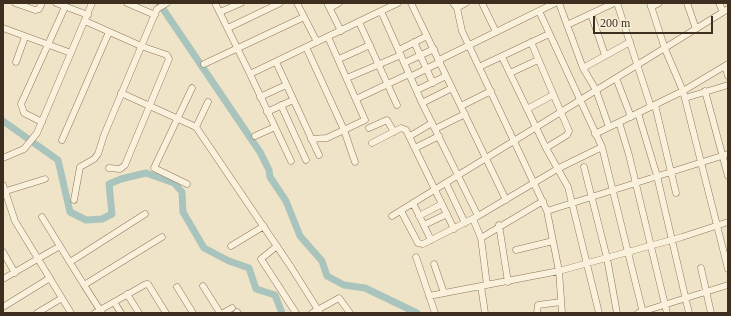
<!DOCTYPE html>
<html>
<head>
<meta charset="utf-8">
<style>
  body { margin:0 }
  #map { position:relative; width:731px; height:316px; overflow:hidden; background:#f0e4c8; font-family:Georgia,serif }
  canvas { display:block }
  .frame { position:absolute; inset:0; border:4px solid #3d2e20; pointer-events:none }
  .scale { position:absolute; left:593px; top:16px; width:120px; height:18px; box-sizing:border-box; border:2px solid #3d2e20; border-top:0; padding-left:5px; font-size:12px; line-height:14px; white-space:nowrap; color:#3d2e20; -webkit-text-stroke:3px #f7eed8; paint-order:stroke }
</style>
</head>
<body>
<div id="map">
<canvas width="731" height="316"></canvas>
<div class="frame"></div>
<div class="scale">200 m</div>
</div>
<script>
const g = document.querySelector('canvas').getContext('2d');
g.lineJoin = 'round';
function poly(rows) {
  const path = new Path2D();
  for (const r of rows) {
    path.moveTo(r[0], r[1]);
    for (let i = 2; i < r.length; i += 2) path.lineTo(r[i], r[i + 1]);
  }
  return path;
}
function trace(path, color, width, dash) {
  g.strokeStyle = color;
  g.lineWidth = width;
  g.lineCap = dash ? 'butt' : 'round';
  g.setLineDash(dash || []);
  g.stroke(path);
}
trace(poly([
  [159,3,260,152,269,170,270,177,286,201,300,236,322,261,327,276,344,285,365,288,417,313],
  [3,121,58,160,70,212,86,220,102,219,112,214,109,184,121,179,146,173,174,183,182,192,183,212,204,248,229,261,249,268,256,289,275,295,282,313]
]), '#a9c4bc', 7);
const minor = poly([
  [15,3,35,10,39,9,42,3],
  [56,3,88,15],
  [127,3,155,15],
  [215,3,250,74,381,11],
  [297,3,317,42],
  [327,3,341,31],
  [398,3,381,11,422,103,478,216],
  [411,3,506,200],
  [453,3,457,8,462,31,547,211],
  [482,3,496,32],
  [559,3,583,68,596,90,609,127],
  [617,3,651,107],
  [650,3,665,49,683,91,728,269],
  [687,3,696,29],
  [719,3,723,12],
  [651,7,659,3],
  [330,8,339,3],
  [457,8,466,3],
  [539,11,602,147,643,313],
  [220,12,241,3],
  [591,14,605,55],
  [85,21,141,46,167,55,169,59,125,165,120,169,109,168],
  [359,22,397,105],
  [567,25,614,3],
  [3,28,71,53],
  [228,28,280,3],
  [414,42,433,83],
  [531,42,569,131,567,135,546,148],
  [306,47,344,130,355,162],
  [399,50,427,36],
  [502,57,546,148,568,187,599,313],
  [339,59,370,45],
  [439,60,555,3],
  [16,62,25,37],
  [276,62,319,155],
  [404,63,434,49],
  [204,64,304,17],
  [725,66,728,76],
  [479,67,549,34],
  [583,68,630,42],
  [510,73,538,60],
  [250,74,291,161],
  [410,77,440,62],
  [347,78,401,55],
  [616,78,631,117],
  [417,90,446,76],
  [705,91,728,176],
  [121,93,196,127,291,267,320,313],
  [260,97,286,85],
  [685,98,728,85],
  [356,99,409,74],
  [422,103,452,88],
  [281,105,306,160],
  [655,105,676,193],
  [461,106,491,91],
  [527,109,553,95],
  [267,112,293,100],
  [638,113,657,176,689,313],
  [42,122,24,113,21,104,65,7],
  [619,122,629,155,667,313],
  [196,127,208,102],
  [369,128,387,120,394,132],
  [435,129,465,114],
  [595,134,683,91,728,64],
  [255,136,275,127],
  [410,136,432,123],
  [311,139,327,138,365,120,328,37],
  [62,140,109,32],
  [372,143,401,128,406,130,454,229],
  [415,148,439,136],
  [3,158,24,149,37,133,92,3],
  [584,167,607,258,617,313],
  [446,183,465,223],
  [187,184,154,168,192,88],
  [3,185,15,221,71,313],
  [3,192,45,179],
  [74,200,80,167,94,159,98,154,104,135,157,9,167,3],
  [413,203,431,240],
  [401,211,418,243,423,244,478,216,559,168,602,147],
  [392,216,728,9],
  [419,216,442,204],
  [42,217,84,285,162,237],
  [473,219,481,238],
  [424,225,447,214],
  [499,225,508,282],
  [231,246,264,226],
  [277,246,261,259,296,313],
  [516,250,553,241],
  [3,252,15,273],
  [416,257,435,313],
  [70,262,145,214],
  [434,264,444,293],
  [701,268,711,313],
  [3,279,60,246],
  [84,285,100,310,95,313],
  [487,285,481,238,543,201],
  [203,286,220,313],
  [481,286,485,313],
  [177,287,193,313],
  [127,294,139,313],
  [429,296,559,271,682,237,728,222],
  [114,302,121,313],
  [3,307,50,278],
  [237,312,238,313],
  [37,313,62,298],
  [102,313,100,310,146,284,148,284,166,313],
  [223,313,232,308],
  [312,313,339,298,350,313],
  [537,313,538,305,561,302],
  [562,313,559,271,547,211,728,154],
  [638,313,728,285]
]);
trace(minor, '#8d765c', 7);
trace(minor, '#faf1dc', 6);
</script>
</body>
</html>
